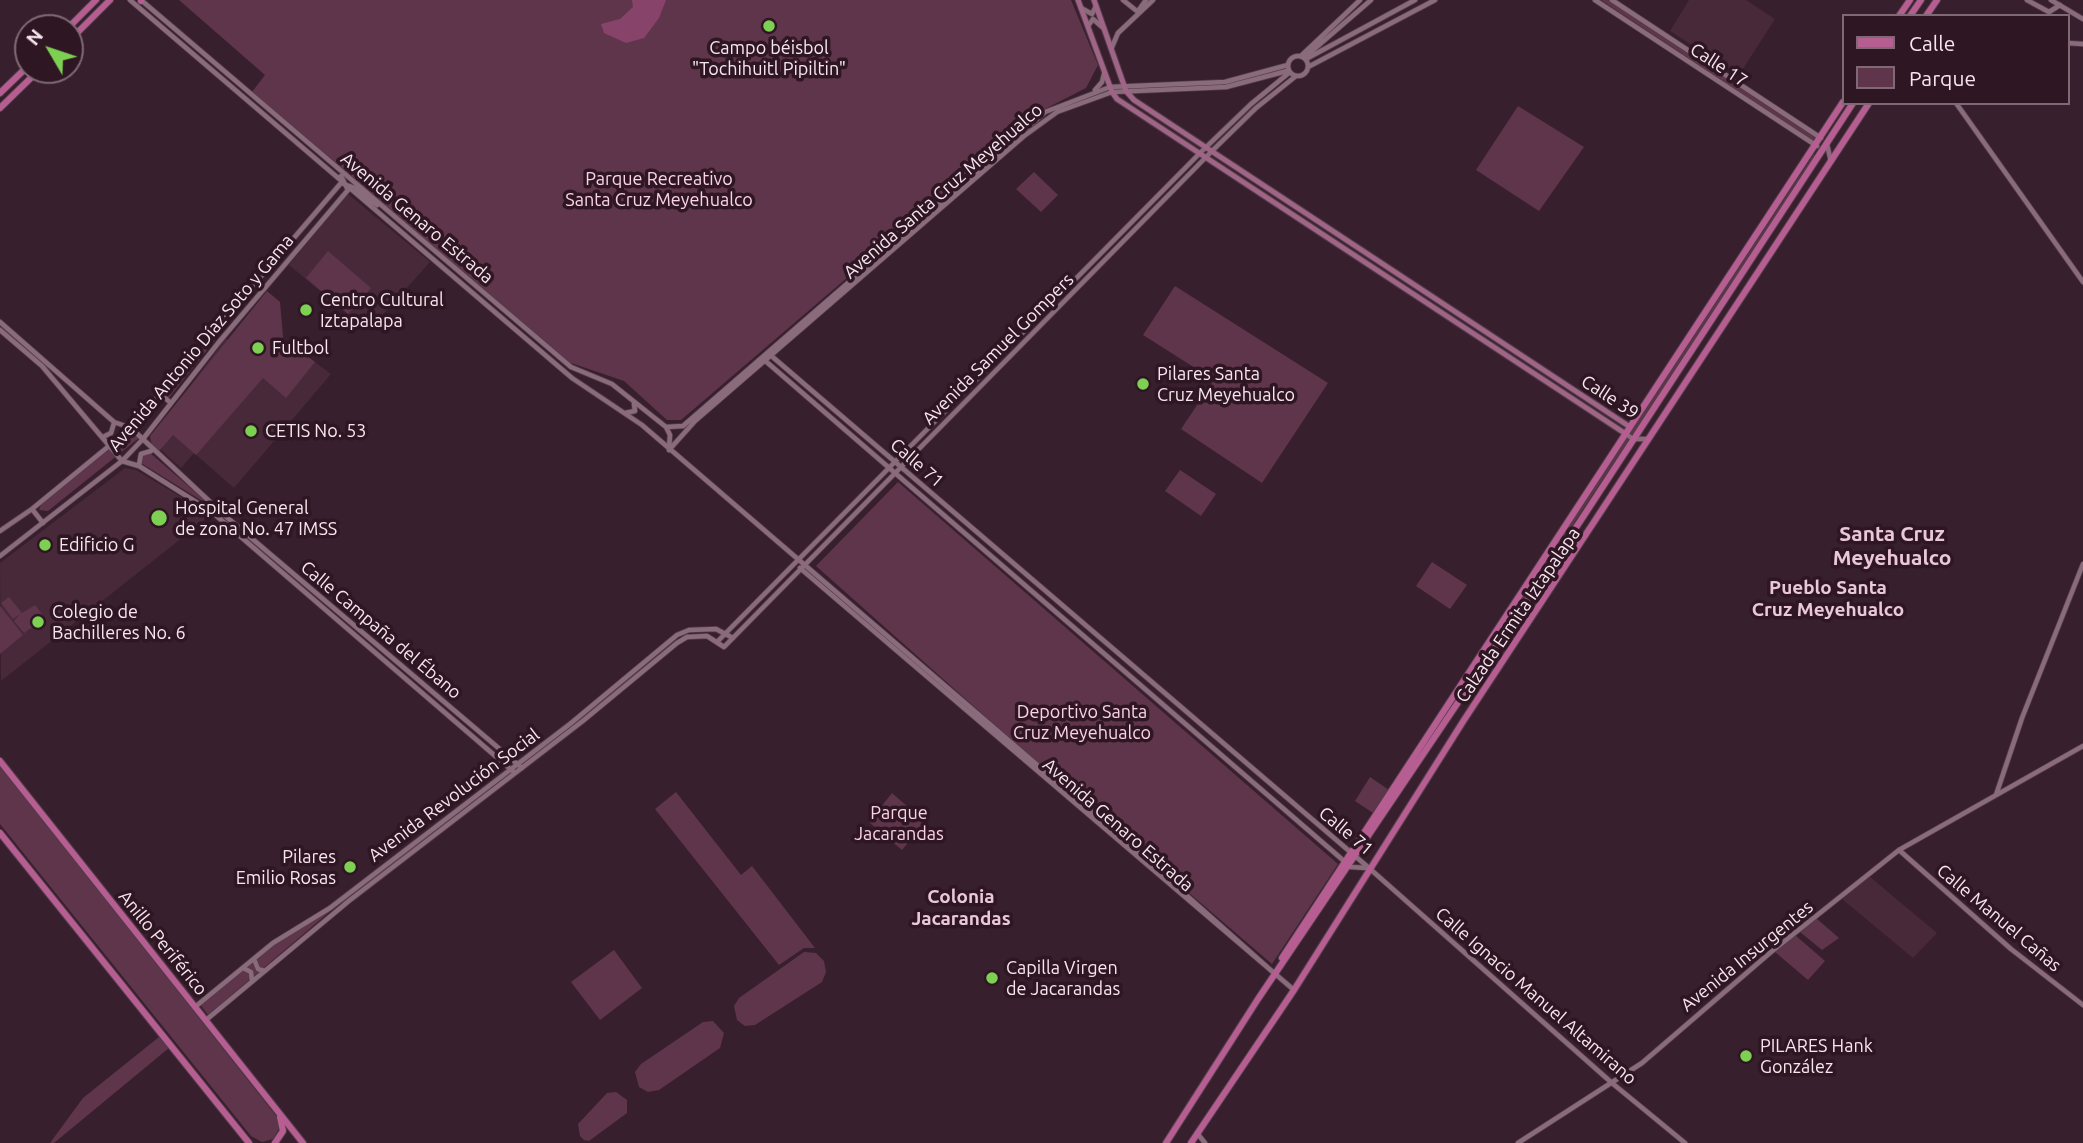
<!DOCTYPE html>
<html>
<head>
<meta charset="utf-8">
<style>
  body { margin:0 }
  #map { position:relative; width:2083px; height:1143px; overflow:hidden; background:#381f2d; font-family:Ubuntu,sans-serif }
  canvas { display:block }
  .legend { position:absolute; left:1842px; top:14px; width:228px; height:91px; box-sizing:border-box; background:#2e1623; border:2px solid #7f6975; margin:0; padding:9px 12px; list-style:none; font-size:21px; color:#f8e6ef }
  .legend li { display:flex; align-items:center; gap:14px; height:35px }
  .legend b { width:35px; border:2px solid #7f6975 }
  .north { position:absolute; left:14px; top:14px; width:70px; height:70px; box-sizing:border-box; background:#2e1623; border:2px solid #7f6975; border-radius:50%; rotate:309deg; font-size:19px; font-weight:700; line-height:28px; text-align:center; color:#f8e6ef }
  .north::after { content:''; display:block; margin:auto; width:24px; height:32px; background:#7ed053; clip-path:polygon(50% 0,100% 100%,50% 72%,0 100%) }
</style>
</head>
<body>
<div id="map">
<canvas width="2083" height="1143"></canvas>
<ul class="legend">
<li><b style="height:9px;background:#b65e92"></b>Calle</li>
<li><b style="height:19px;background:#5f354c"></b>Parque</li>
</ul>
<div class="north">N</div>
</div>
<script>
const g = document.querySelector('canvas').getContext('2d');
g.lineJoin = 'round';
function paint(path, color) {
  g.fillStyle = color;
  g.fill(path, 'evenodd');
}
function poly(rows) {
  const path = new Path2D();
  for (const r of rows) {
    if (r.length === 3) {
      path.moveTo(r[0] + r[2], r[1]);
      path.arc(r[0], r[1], r[2], 0, 2 * Math.PI);
      continue;
    }
    path.moveTo(r[0], r[1]);
    for (let i = 2; i < r.length; i += 2) path.lineTo(r[i], r[i + 1]);
  }
  return path;
}
function trace(path, color, width, dash) {
  g.strokeStyle = color;
  g.lineWidth = width;
  g.lineCap = dash ? 'butt' : 'round';
  g.setLineDash(dash || []);
  g.stroke(path);
}
function drawText(font, color, halo, rows, align = 'center') {
  g.font = font + ' Ubuntu,sans-serif';
  g.lineWidth = 7;
  g.setLineDash([]);
  g.textBaseline = 'middle';
  g.strokeStyle = halo;
  g.fillStyle = color;
  for (const [text, x, y, turn = 0] of rows) {
    g.save();
    g.translate(x, y);
    g.rotate((+turn || 0) * Math.PI / 180);
    g.textAlign = isNaN(turn) ? turn : align;
    if (halo) g.strokeText(text, 0, 0);
    g.fillText(text, 0, 0);
    g.restore();
  }
}
paint(poly([
  [1689,0,1746,0,1775,19,1739,75,1670,31],
  [348,194,430,262,368,331,289,265],
  [225,339,284,348,292,345,331,374,234,488,194,453,181,468,150,440],
  [125,468,136,470,211,515,1,681,0,563],
  [1869,876,1937,933,1913,958,1842,899]
]), '#48293a');
paint(poly([
  [179,0,1071,0,1098,65,1086,88,1043,110,681,420,667,420,624,381,568,362,252,92,265,75],
  [1601,0,1610,0,1816,138,1814,142],
  [1518,106,1584,147,1539,211,1476,170],
  [1814,154,1816,157,1373,827,1370,826],
  [1034,172,1058,195,1041,212,1016,189],
  [328,251,371,288,348,314,306,278],
  [1175,286,1328,383,1262,483,1181,429,1214,380,1143,335],
  [267,291,280,302,284,348,292,345,315,362,286,398,263,378,196,455,173,435,159,451,152,446,150,436],
  [233,309,237,312,168,399,161,393],
  [131,431,139,438,48,511,39,510,42,502],
  [149,452,215,509,141,463,141,454],
  [1180,470,1216,494,1201,516,1165,491],
  [898,482,1338,864,1272,964,1042,767,816,566],
  [1432,562,1467,585,1450,609,1416,586],
  [9,597,22,613,35,605,45,618,24,633,14,621,20,614,13,619,1,603],
  [0,606,23,635,0,654],
  [0,766,277,1117,279,1129,273,1139,262,1142,251,1136,0,824],
  [1370,777,1389,790,1373,813,1355,801],
  [676,792,741,875,752,866,815,948,804,948,779,965,655,809],
  [892,793,925,822,902,850,869,822],
  [340,903,208,1015,200,1004,273,944],
  [1816,918,1839,938,1822,950,1800,932],
  [1795,935,1825,961,1808,980,1775,952],
  [614,950,642,988,600,1020,571,982],
  [804,952,816,953,824,961,826,972,822,982,755,1025,745,1026,737,1020,734,1006,739,998],
  [713,1021,724,1033,720,1048,659,1090,648,1092,639,1087,635,1072,641,1064,703,1022],
  [159,1037,169,1048,54,1143,50,1143,83,1098],
  [616,1092,627,1100,627,1113,589,1141,584,1140,580,1136,578,1124,607,1093]
]), '#5f354c');
paint(poly([
  [632,0,666,0,659,18,644,38,626,43,604,33,601,24,620,19,633,7]
]), '#88436b');
const tertiary = poly([
  [130,0,572,378,642,425,1114,831,1275,974],
  [141,0,571,367,612,384,666,427,670,435,669,449],
  [1123,0,1138,12],
  [1595,0,1817,146],
  [1612,0,1821,138],
  [2027,0,2049,12,2060,5],
  [2051,0,2083,19],
  [1081,8,1092,14,1096,6],
  [1138,11,1146,0],
  [1088,26,1093,19,1102,27],
  [2067,43,2083,44],
  [1112,47,1118,33,1153,0],
  [1298,66,10],
  [1301,56,1360,0],
  [1305,57,1371,0],
  [1306,59,1415,0],
  [1308,67,1435,0],
  [1095,90,1102,82,1104,74],
  [1956,103,2083,282],
  [1827,144,1831,162],
  [0,322,114,422,131,428,223,514,522,768],
  [0,330,42,366,122,461,139,466,212,512,515,773],
  [768,353,1369,868,1612,1083,1685,1143],
  [762,358,1344,861,1351,867,1367,868],
  [160,394,171,403],
  [625,413,635,411,634,404],
  [666,427,683,426,1045,112,1110,87,1225,82,1288,65],
  [1626,434,1633,439,1649,439],
  [103,437,111,433,114,423],
  [669,450,695,421,1024,136,1057,112,1112,92,1226,87,1287,71],
  [139,465,141,454,151,451],
  [32,509,43,523],
  [0,531,32,509,131,428,341,183,355,188,377,205],
  [0,556,122,461,143,439,219,342,348,190,341,176],
  [800,568,1294,990],
  [718,641,1200,153,1251,104,1290,72],
  [1996,795,2022,718,2083,564],
  [1899,850,2011,949,2083,1005],
  [254,959,258,969,265,971],
  [243,968,251,972,252,981],
  [195,1007,273,943,330,908,570,724,677,635,689,630,716,629,733,638],
  [206,1020,350,900,584,720,677,643,687,637,707,636,724,647,1211,152,1256,108,1296,76],
  [1197,1133,1205,1143],
  [1518,1143,1642,1063,1771,952,1899,850,2083,746]
]);
const secondary = poly([
  [1078,0,1112,92,1117,99,1626,434],
  [1094,0,1126,91,1134,100,1630,427]
]);
const primary = poly([
  [141,0,141,1],
  [1899,16,1910,0],
  [1910,16,1921,0],
  [1926,16,1937,0],
  [68,28,96,0],
  [70,40,110,0],
  [0,93,28,66],
  [0,108,39,70],
  [0,761,303,1143],
  [0,833,249,1143],
  [1282,958,1843,102],
  [275,1143,283,1131,280,1117],
  [1166,1143,1258,999,1581,520,1853,103],
  [1191,1143,1294,990,1464,720,1869,103]
]);
trace(tertiary, '#533d49', 6);
trace(secondary, '#533d49', 7);
trace(primary, '#533d49', 8);
trace(tertiary, '#896b7b', 4.5);
trace(secondary, '#a06487', 5);
trace(primary, '#b65e92', 6);
for (const [x, y, r, color] of [
  [769,26,7,"#7ed053"],
  [306,310,7,"#7ed053"],
  [258,348,7,"#7ed053"],
  [1143,384,7,"#7ed053"],
  [251,431,7,"#7ed053"],
  [159,518,9,"#7ed053"],
  [45,545,7,"#7ed053"],
  [38,622,7,"#7ed053"],
  [350,867,7,"#7ed053"],
  [992,978,7,"#7ed053"],
  [1746,1056,7,"#7ed053"]
]) {
  const dot = new Path2D();
  dot.arc(x, y, r, 0, 2 * Math.PI);
  g.fillStyle = color;
  g.fill(dot);
  trace(dot, '#2e1623', 2.5);
}
drawText('18px', '#f8e6ef', '#2e1623', [
  ["Campo béisbol",769,48,"center"],
  ["\"Tochihuitl Pipiltin\"",769,69,"center"],
  ["Centro Cultural",320,300],
  ["Iztapalapa",320,321],
  ["Fultbol",272,348],
  ["Pilares Santa",1157,374],
  ["Cruz Meyehualco",1157,395],
  ["CETIS No. 53",265,431],
  ["Hospital General",175,508],
  ["de zona No. 47 IMSS",175,529],
  ["Edificio G",59,545],
  ["Colegio de",52,612],
  ["Bachilleres No. 6",52,633],
  ["Pilares",336,857,"right"],
  ["Emilio Rosas",336,878,"right"],
  ["Capilla Virgen",1006,968],
  ["de Jacarandas",1006,989],
  ["PILARES Hank",1760,1046],
  ["González",1760,1067]
], 'left');
drawText('18px', '#f8e6ef', '#2e1623', [
  ["Calle 17",1719,65,33],
  ["Avenida Santa Cruz Meyehualco",943,191,-41],
  ["Avenida Genaro Estrada",417,218,40],
  ["Avenida Antonio Díaz Soto y Gama",201,343,-50],
  ["Avenida Samuel Gompers",998,349,-45],
  ["Calle 39",1610,397,33],
  ["Calle 71",917,463,41],
  ["Calzada Ermita Iztapalapa",1518,615,-56],
  ["Calle Campaña del Ébano",381,630,40],
  ["Avenida Revolución Social",454,795,-37],
  ["Avenida Genaro Estrada",1118,825,41],
  ["Calle 71",1346,831,40],
  ["Calle Manuel Cañas",1999,918,40],
  ["Anillo Periférico",163,943,51],
  ["Avenida Insurgentes",1747,956,-39],
  ["Calle Ignacio Manuel Altamirano",1536,996,41]
]);
drawText('18px', '#fcd2e7', '#2e1623', [
  ["Parque Recreativo",659,179],
  ["Santa Cruz Meyehualco",659,200],
  ["Deportivo Santa",1082,712],
  ["Cruz Meyehualco",1082,733],
  ["Parque",899,813],
  ["Jacarandas",899,834]
]);
drawText('bold 19px', '#eac8d9', '#2e1623', [
  ["Pueblo Santa",1828,588],
  ["Cruz Meyehualco",1828,610],
  ["Colonia",961,897],
  ["Jacarandas",961,919]
]);
drawText('bold 21px', '#eac8d9', '#2e1623', [
  ["Santa Cruz",1892,534],
  ["Meyehualco",1892,558]
]);
</script>
</body>
</html>
